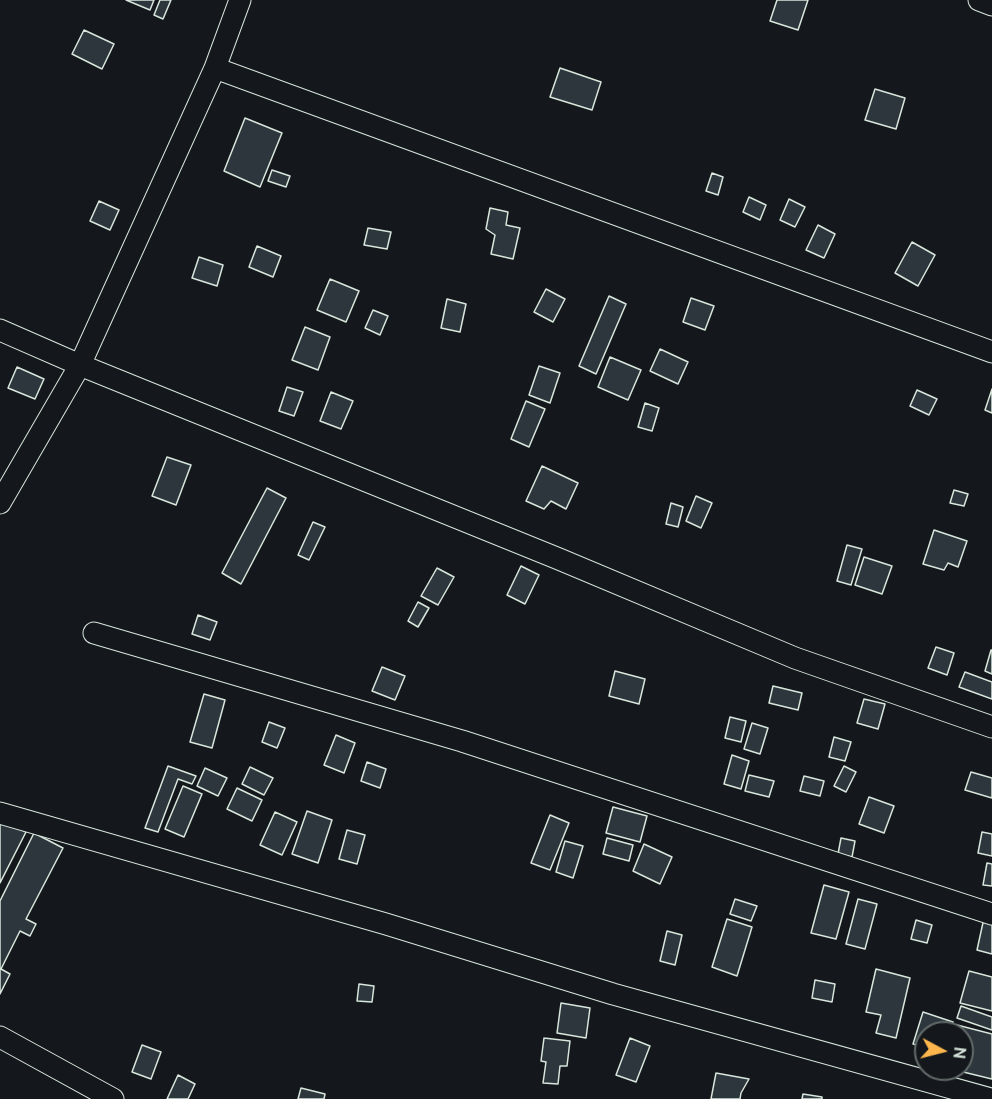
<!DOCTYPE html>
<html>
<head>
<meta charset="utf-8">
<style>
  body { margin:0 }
  #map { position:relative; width:992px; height:1099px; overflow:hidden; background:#14181c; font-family:Ubuntu,sans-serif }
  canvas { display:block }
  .north { position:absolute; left:914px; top:1021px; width:60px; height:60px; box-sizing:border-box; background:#14181c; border:2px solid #626a69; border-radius:50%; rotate:97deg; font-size:16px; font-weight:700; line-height:24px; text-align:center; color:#d8e6dc }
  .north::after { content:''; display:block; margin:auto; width:21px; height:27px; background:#ffb74d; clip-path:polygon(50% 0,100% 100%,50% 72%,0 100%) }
</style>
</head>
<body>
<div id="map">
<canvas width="992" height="1099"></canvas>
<div class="north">N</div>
</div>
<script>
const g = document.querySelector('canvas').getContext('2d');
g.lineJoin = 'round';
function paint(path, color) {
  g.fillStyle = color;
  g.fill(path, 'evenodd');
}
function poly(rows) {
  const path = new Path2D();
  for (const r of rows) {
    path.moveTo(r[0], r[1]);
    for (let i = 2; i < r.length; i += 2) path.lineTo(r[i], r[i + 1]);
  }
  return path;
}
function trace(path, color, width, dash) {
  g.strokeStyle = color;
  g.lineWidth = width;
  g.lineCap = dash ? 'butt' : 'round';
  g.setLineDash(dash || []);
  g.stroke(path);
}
const building = poly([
  [126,0,154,0,150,10,126,0],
  [160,0,171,0,163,19,154,15,160,0],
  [777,0,808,0,798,30,770,21,777,0],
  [84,30,114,44,102,69,72,54,84,30],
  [560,68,601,82,592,110,550,97,560,68],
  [875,89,905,98,896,129,865,120,875,89],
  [245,118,282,133,260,187,224,171,245,118],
  [272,170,290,176,286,187,268,181,272,170],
  [712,173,723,177,718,195,706,191,712,173],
  [749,197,766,205,760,220,743,212,749,197],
  [789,199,805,207,795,227,780,220,789,199],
  [99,201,119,210,110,230,90,221,99,201],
  [490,208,508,212,506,225,520,228,513,259,491,254,495,235,486,229,490,208],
  [818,225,835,234,824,258,806,250,818,225],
  [368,228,391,232,387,249,364,245,368,228],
  [912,242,935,255,918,286,895,273,912,242],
  [257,246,281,256,273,277,249,267,257,246],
  [199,257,223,265,217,286,192,278,199,257],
  [330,279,359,291,346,322,317,310,330,279],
  [546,289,565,299,553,322,534,312,546,289],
  [609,296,626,304,596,374,579,366,609,296],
  [691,298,714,306,705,330,683,322,691,298],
  [447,299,466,304,460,332,441,328,447,299],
  [373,310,388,316,380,335,365,328,373,310],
  [305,327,330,337,318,370,292,360,305,327],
  [660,349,688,362,678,384,650,371,660,349],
  [610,357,641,370,628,400,598,387,610,357],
  [539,366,560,373,550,403,529,395,539,366],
  [17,367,44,379,35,399,8,388,17,367],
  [287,387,303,392,294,416,279,411,287,387],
  [992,389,992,413,985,410,992,389],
  [917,390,937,399,929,415,910,406,917,390],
  [331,392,353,401,341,429,320,421,331,392],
  [526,401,545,409,529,447,511,439,526,401],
  [645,403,659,408,652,431,638,427,645,403],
  [167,457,191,465,176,505,152,496,167,457],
  [542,466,578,483,566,509,551,501,544,509,526,501,542,466],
  [267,488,286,498,241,584,222,573,267,488],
  [954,490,968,494,964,506,950,503,954,490],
  [696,496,712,503,701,528,686,521,696,496],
  [671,503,683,507,678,527,666,524,671,503],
  [313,522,325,527,309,560,298,555,313,522],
  [934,530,967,541,958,567,948,563,944,570,923,564,934,530],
  [847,545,862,549,851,585,837,581,847,545],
  [864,557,892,566,882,594,855,585,864,557],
  [521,566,539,575,525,604,507,595,521,566],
  [437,568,454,577,438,605,421,596,437,568],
  [418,602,429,608,418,627,408,621,418,602],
  [198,615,217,622,210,640,192,634,198,615],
  [936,647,954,653,947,675,928,668,936,647],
  [991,650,992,650,992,674,985,671,991,650],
  [382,667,405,676,395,700,372,691,382,667],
  [615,671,645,679,639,704,609,696,615,671],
  [965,672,992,682,992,699,959,687,965,672],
  [773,686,802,693,798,710,769,703,773,686],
  [204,694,225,700,212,748,190,742,204,694],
  [864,699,885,704,878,729,857,723,864,699],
  [730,717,746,721,741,742,725,738,730,717],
  [269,722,285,728,277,748,262,742,269,722],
  [752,723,768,728,760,754,744,749,752,723],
  [336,735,355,743,344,773,324,765,336,735],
  [834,737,851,742,845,761,829,757,834,737],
  [732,755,749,761,741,789,724,784,732,755],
  [367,762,386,769,380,788,361,781,367,762],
  [168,766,196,776,192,784,178,779,158,832,145,828,168,766],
  [844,766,856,772,846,792,834,786,844,766],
  [250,767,273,778,264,795,242,784,250,767],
  [205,768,227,778,218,796,197,786,205,768],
  [971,772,992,778,992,798,965,790,971,772],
  [749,775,774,781,769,797,745,791,749,775],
  [804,776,824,781,820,796,800,791,804,776],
  [183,786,202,794,184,837,165,829,183,786],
  [237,788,262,800,252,821,227,809,237,788],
  [869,797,894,806,884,833,859,824,869,797],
  [613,807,647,816,640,842,606,833,613,807],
  [307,811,332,820,318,863,292,854,307,811],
  [275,812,297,822,282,855,260,845,275,812],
  [550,815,569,823,550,870,531,863,550,815],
  [0,819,26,832,0,883,0,819],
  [347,830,365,835,357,864,339,859,347,830],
  [982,832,992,834,992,856,978,853,982,832],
  [34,833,63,848,26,919,36,924,30,936,20,931,1,969,10,974,0,994,0,901,34,833],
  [607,838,633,845,629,861,603,854,607,838],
  [841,838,855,841,852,857,838,854,841,838],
  [565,841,583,846,573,878,556,872,565,841],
  [644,844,672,857,660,884,633,871,644,844],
  [987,863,992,864,992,886,983,885,987,863],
  [824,885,849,892,836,939,811,933,824,885],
  [735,899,757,906,751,921,730,914,735,899],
  [858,899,877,904,865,949,846,944,858,899],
  [984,918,992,920,992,954,977,950,984,918],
  [727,919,752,927,737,976,712,967,727,919],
  [916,920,932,925,927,943,911,939,916,920],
  [667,931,682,935,675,965,660,961,667,931],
  [876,969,910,978,896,1038,876,1033,881,1015,866,1012,876,969],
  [969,971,992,977,992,1011,960,1003,969,971],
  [815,980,835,984,832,1002,812,998,815,980],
  [359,984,374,986,372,1002,357,1001,359,984],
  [561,1003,590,1008,586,1038,557,1033,561,1003],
  [961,1006,992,1017,992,1030,957,1018,961,1006],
  [923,1012,953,1022,950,1033,926,1033,926,1048,913,1044,923,1012],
  [957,1025,992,1034,992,1079,951,1069,962,1069,962,1033,955,1033,957,1025],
  [544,1038,570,1041,567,1066,560,1066,558,1084,543,1083,546,1062,541,1061,544,1038],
  [630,1038,650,1046,636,1082,616,1075,630,1038],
  [142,1045,161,1052,151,1079,132,1072,142,1045],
  [716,1073,749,1079,741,1093,740,1099,711,1099,716,1073],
  [178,1075,195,1084,188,1099,167,1099,178,1075],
  [301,1088,325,1094,324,1099,298,1099,301,1088],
  [803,1094,822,1097,822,1099,802,1099,803,1094]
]);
paint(building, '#2c363c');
trace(building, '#d8e6dc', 1.5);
const street = poly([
  [979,0,992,5],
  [215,68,992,352],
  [0,330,80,365,559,559,795,658,992,727],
  [0,503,80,365,215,68,240,0],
  [94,633,462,741,992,914],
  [0,813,386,924,613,994,991,1099],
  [0,1037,113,1099]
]);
trace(street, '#d8e6dc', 23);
trace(street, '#14181c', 21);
</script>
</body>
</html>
